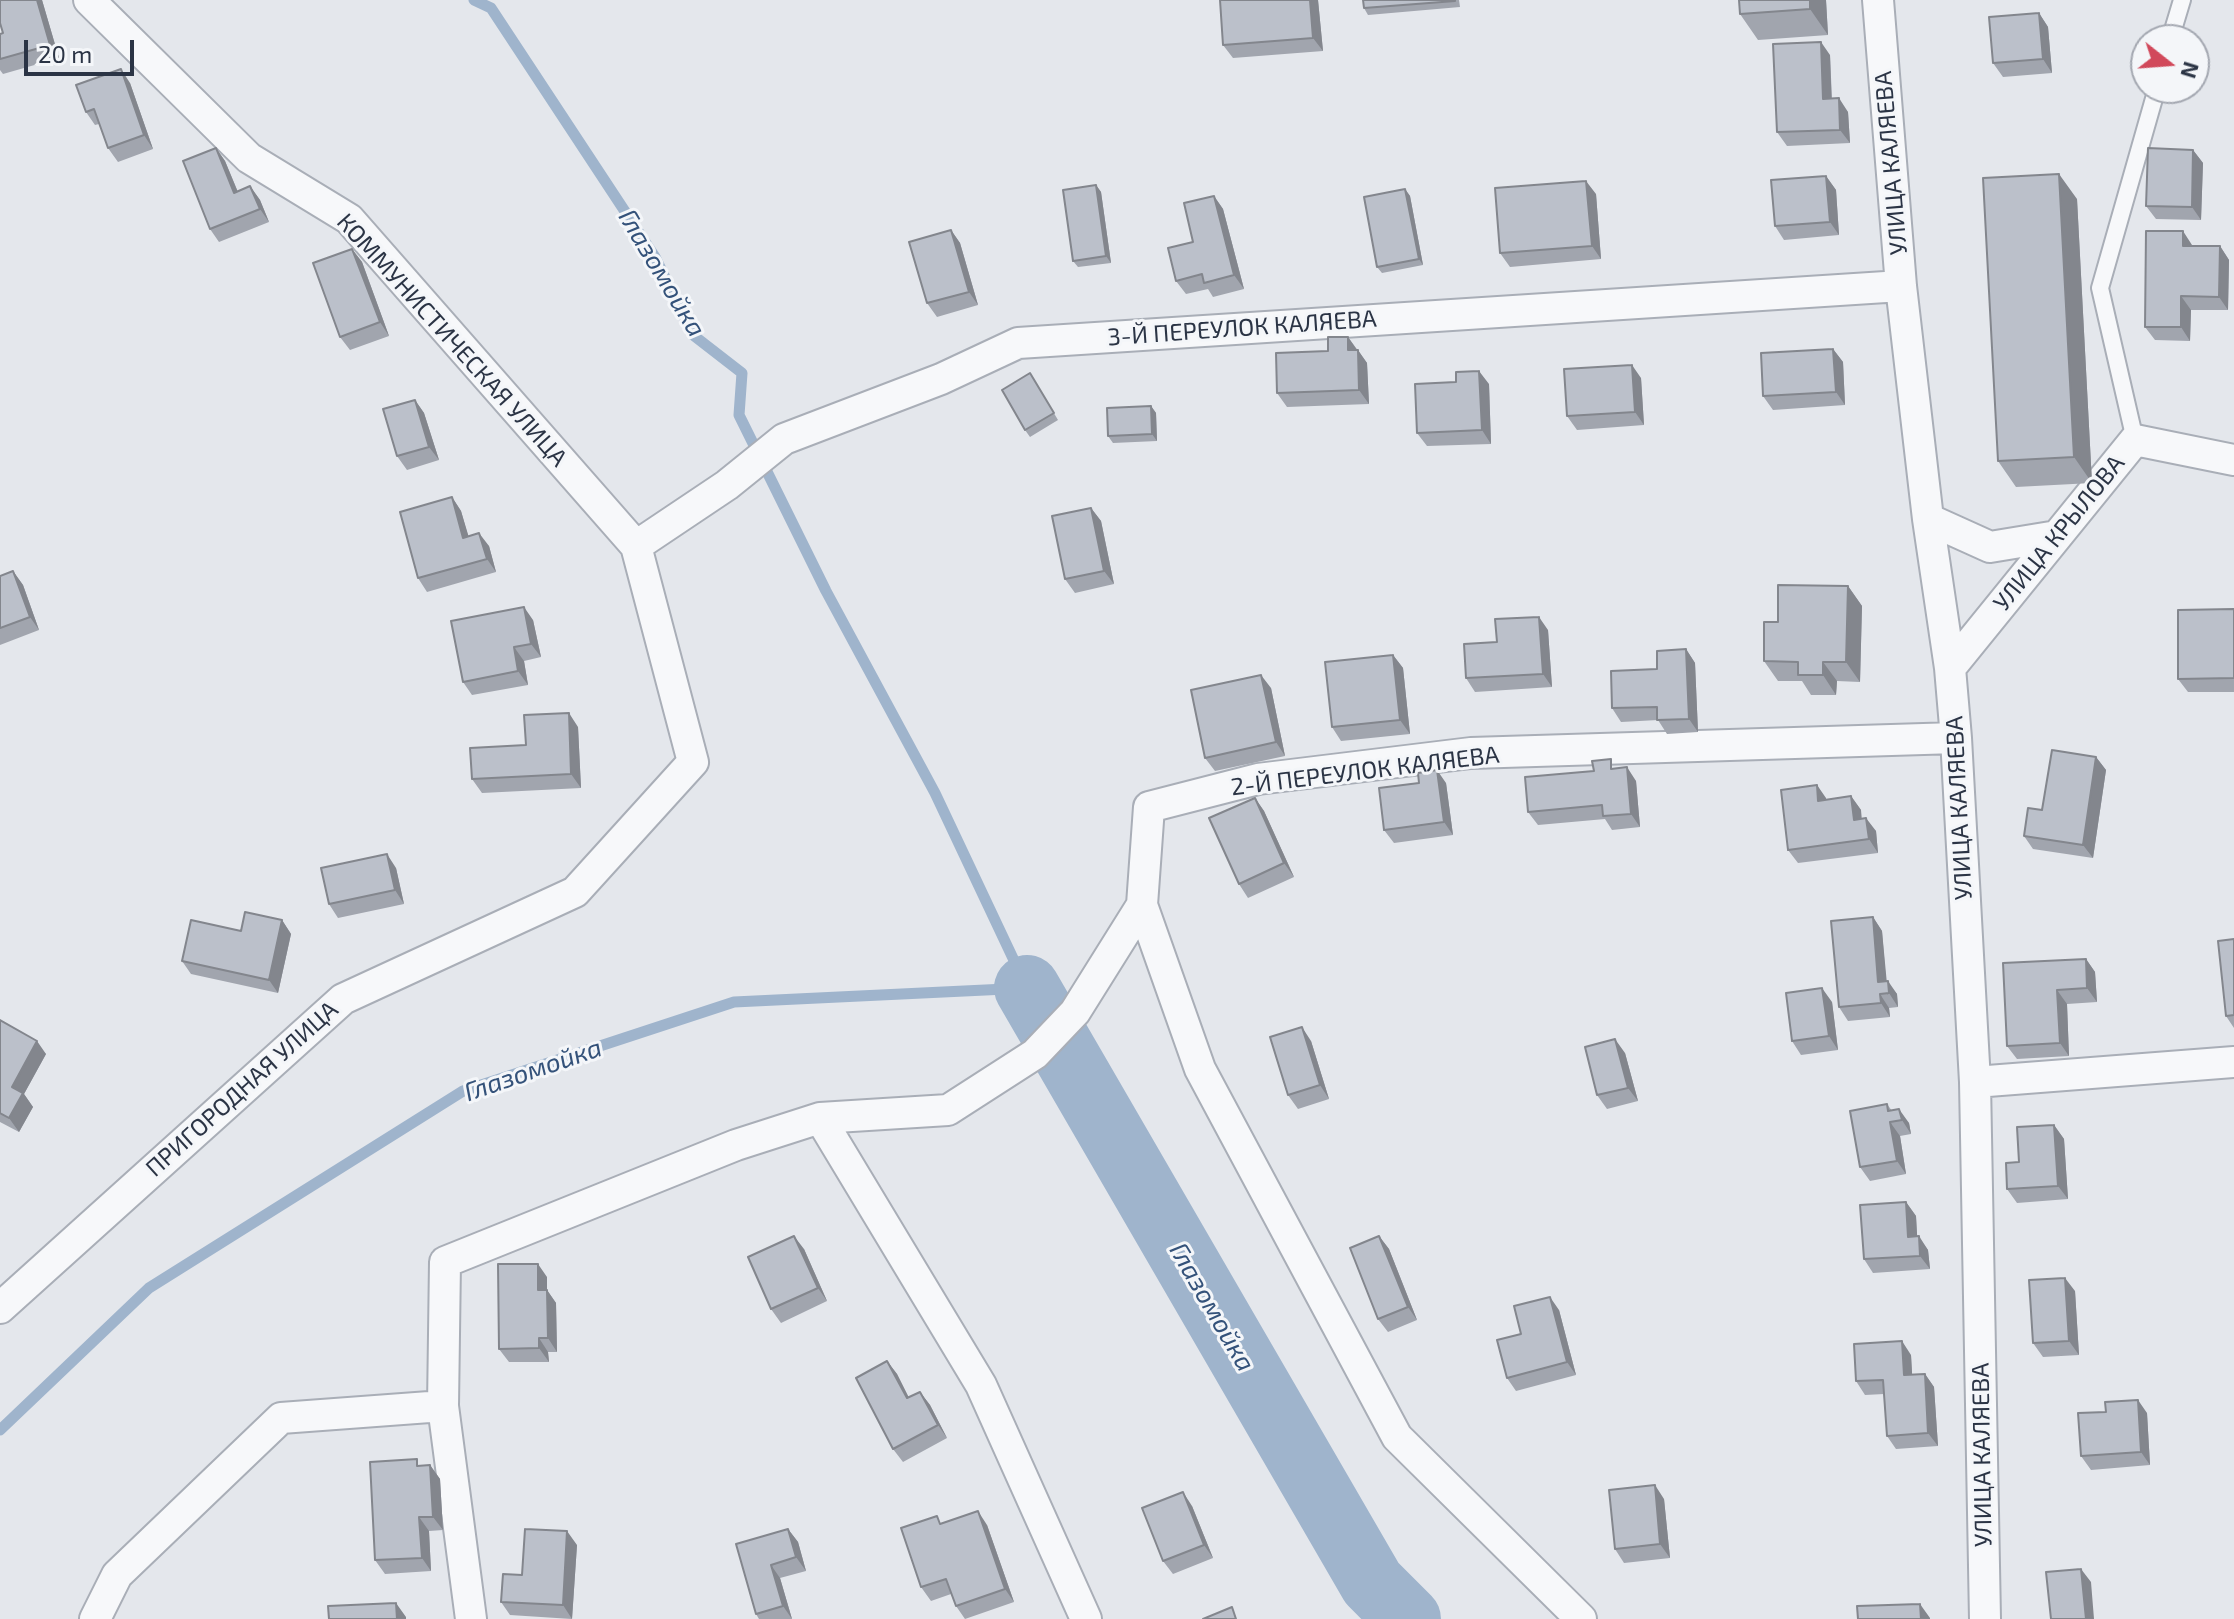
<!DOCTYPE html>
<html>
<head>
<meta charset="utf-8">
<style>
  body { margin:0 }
  #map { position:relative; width:2234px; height:1619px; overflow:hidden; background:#e4e7ec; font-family:"Exo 2",sans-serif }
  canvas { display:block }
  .north { position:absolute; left:2130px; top:24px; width:80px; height:80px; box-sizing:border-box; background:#f4f6f9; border:2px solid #a4a8b1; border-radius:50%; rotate:107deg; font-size:22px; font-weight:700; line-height:32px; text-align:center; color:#2b3445 }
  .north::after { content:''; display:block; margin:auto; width:28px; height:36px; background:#d1495b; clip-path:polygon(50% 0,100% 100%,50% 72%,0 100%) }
  .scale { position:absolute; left:24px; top:40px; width:110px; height:36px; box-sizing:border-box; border:4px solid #2b3445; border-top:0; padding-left:10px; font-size:24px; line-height:28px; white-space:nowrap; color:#2b3445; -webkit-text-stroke:6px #f4f6f9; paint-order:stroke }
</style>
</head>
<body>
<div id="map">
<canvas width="2234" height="1619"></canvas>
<div class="north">N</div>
<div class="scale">20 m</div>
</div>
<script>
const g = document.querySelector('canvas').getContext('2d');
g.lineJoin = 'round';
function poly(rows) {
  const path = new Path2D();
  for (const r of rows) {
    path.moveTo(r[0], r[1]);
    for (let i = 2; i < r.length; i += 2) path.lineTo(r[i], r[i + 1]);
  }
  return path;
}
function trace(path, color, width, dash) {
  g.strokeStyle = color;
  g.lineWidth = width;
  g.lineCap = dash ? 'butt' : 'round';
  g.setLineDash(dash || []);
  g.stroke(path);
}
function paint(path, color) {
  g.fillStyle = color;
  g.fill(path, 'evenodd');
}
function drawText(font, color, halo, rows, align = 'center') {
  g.font = font + ' "Exo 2",sans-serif';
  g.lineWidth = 6;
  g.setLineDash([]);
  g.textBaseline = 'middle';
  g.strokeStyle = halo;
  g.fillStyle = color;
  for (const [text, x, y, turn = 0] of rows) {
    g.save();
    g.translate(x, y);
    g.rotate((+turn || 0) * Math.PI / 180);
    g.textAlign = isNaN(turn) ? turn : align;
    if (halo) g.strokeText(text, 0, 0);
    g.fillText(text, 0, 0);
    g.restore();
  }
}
trace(poly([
  [0,1430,149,1288,463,1091,734,1002,1027,988,935,793,826,591,739,415,742,373,693,335,655,257,491,8,474,0]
]), '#9fb4cc', 11);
trace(poly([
  [1027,988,1372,1583,1408,1619]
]), '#9fb4cc', 66);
const lane = poly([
  [2170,40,2182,0],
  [2135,440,2100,288,2157,88]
]);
const street = poly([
  [1878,0,1901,286,1928,519,1950,668,1956,738,1975,1082,1985,1619],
  [1928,519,1990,547,2057,536],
  [636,546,727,485,784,439,941,379,1018,343,1901,286],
  [1950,668,2135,440,2234,460],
  [1975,1082,2234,1062],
  [820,1118,981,1385,1086,1619],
  [0,1308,343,999,575,892,693,762,636,546,349,219,249,158,89,0],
  [95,1619,117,1575,281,1418,443,1406],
  [471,1619,443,1406,445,1262,736,1145,820,1118,948,1110,1035,1054,1075,1012,1142,905],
  [1581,1619,1397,1437,1200,1069,1142,905,1149,807,1258,779,1471,753,1956,738]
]);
trace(lane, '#a9aeb7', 20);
trace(street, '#a9aeb7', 34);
trace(lane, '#f7f8fa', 16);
trace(street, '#f7f8fa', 30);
paint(poly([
  [0,0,42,0,59,58,3,74,0,70,0,34,3,33],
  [1220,0,1318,0,1323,51,1233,58,1223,45],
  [1363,0,1459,0,1460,7,1368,15,1364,8],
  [1826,0,1828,35,1758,40,1740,14],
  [2039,13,2048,27,2052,73,2003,77,1993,63],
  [1830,55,1832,99,1848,112,1850,143,1787,146,1777,132],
  [130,83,153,149,118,162,108,148,99,124,95,125,86,112],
  [216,148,225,161,238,192,250,186,260,200,269,222,219,242,210,229],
  [2193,150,2203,163,2201,220,2156,219,2146,206],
  [1826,176,1836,190,1839,235,1784,240,1775,226],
  [1096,185,1101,192,1111,263,1078,267,1073,261],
  [1405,189,1410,196,1423,265,1382,273,1377,267],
  [1596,194,1601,259,1510,267,1500,253],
  [1214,196,1223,209,1244,289,1213,297,1208,289,1186,294,1176,281],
  [2077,199,2092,483,2016,487,1998,461],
  [951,230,960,243,978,305,937,317,927,303],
  [2192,245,2192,246,2220,246,2229,260,2228,310,2191,310,2190,341,2155,340,2145,327],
  [352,249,362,262,389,336,350,350,340,337],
  [1348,337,1367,363,1369,404,1287,407,1277,393,1328,351],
  [1833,349,1843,362,1845,405,1773,410,1763,396],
  [1030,373,1058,420,1030,437,1025,430],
  [1641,378,1644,425,1577,430,1567,416],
  [1456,382,1489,384,1491,444,1427,446,1417,433],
  [415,400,424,413,439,460,407,470,397,456],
  [1151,406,1156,413,1157,441,1113,443,1108,436],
  [452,497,461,511,468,536,489,546,496,572,427,592,418,578],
  [1091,508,1101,521,1114,584,1075,593,1065,579],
  [13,571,23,585,39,630,0,645,0,576],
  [1848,586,1862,606,1860,682,1837,681,1836,695,1811,695,1802,681,1778,681,1764,661,1778,622],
  [2234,609,2234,692,2188,692,2178,679],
  [533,620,541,657,524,661,528,685,472,695,463,682],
  [1548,630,1552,687,1475,692,1466,678,1497,642],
  [1686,649,1695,663,1698,732,1667,734,1658,720,1621,722,1612,708,1657,669],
  [1393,655,1403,668,1410,734,1341,741,1332,727],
  [1271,688,1285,756,1215,771,1205,758],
  [578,727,581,788,482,793,472,779,526,745],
  [2096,757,2106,770,2093,858,2033,849,2024,836,2042,810],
  [1617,768,1636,781,1640,827,1612,830,1605,819,1538,825,1528,812],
  [1446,783,1453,835,1394,843,1384,830],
  [1817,785,1826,800,1851,796,1861,810,1861,819,1876,831,1878,853,1798,863,1788,850],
  [1255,798,1264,811,1294,877,1248,898,1239,884],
  [396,868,404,904,338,918,329,904],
  [1873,917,1882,931,1886,981,1897,994,1898,1007,1889,1008,1890,1017,1848,1021,1839,1007],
  [282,920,291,934,278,993,191,974,182,961,241,931],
  [2234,939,2234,1028,2226,1016],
  [2086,959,2095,972,2097,1002,2067,1004,2069,1056,2017,1059,2007,1046],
  [1832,1002,1838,1050,1801,1055,1792,1041],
  [0,1020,46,1054,24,1094,33,1107,19,1132,0,1122],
  [1311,1041,1329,1099,1298,1109,1288,1095],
  [1625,1053,1638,1101,1607,1109,1597,1095],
  [1887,1104,1892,1111,1909,1123,1911,1134,1900,1136,1906,1174,1870,1181,1860,1167],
  [2054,1125,2064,1139,2068,1199,2017,1203,2007,1189,2019,1162],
  [1906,1202,1916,1216,1917,1236,1928,1250,1930,1269,1873,1273,1864,1259],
  [1379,1236,1389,1249,1417,1320,1388,1332,1378,1319],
  [804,1249,827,1301,781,1323,771,1309],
  [547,1277,547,1290,556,1303,557,1352,548,1352,549,1362,509,1362,499,1349],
  [2075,1291,2079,1355,2043,1357,2033,1343],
  [1559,1310,1576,1375,1516,1391,1507,1378,1521,1334],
  [1911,1355,1912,1375,1925,1374,1934,1387,1938,1446,1896,1449,1887,1436,1884,1394,1865,1395,1856,1381],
  [887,1361,897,1374,909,1398,920,1392,930,1405,947,1438,903,1462,893,1449],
  [2106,1412,2147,1413,2150,1465,2091,1470,2081,1456],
  [430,1465,440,1479,443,1530,429,1531,431,1571,385,1574,375,1560,421,1466],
  [1664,1499,1670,1558,1624,1563,1615,1549],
  [1192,1506,1213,1558,1173,1574,1163,1561],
  [943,1524,987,1525,1014,1602,965,1619,956,1606,951,1594,931,1601,921,1587],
  [788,1529,798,1542,806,1571,780,1578,792,1619,759,1619,756,1614,736,1544],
  [577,1545,572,1619,510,1615,501,1602,522,1575]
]), '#a1a5ae');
paint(poly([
  [37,0,42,0,59,58,50,45],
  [1310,0,1318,0,1323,51,1313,38],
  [1810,0,1826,0,1828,35,1810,9],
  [2039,13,2048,27,2052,73,2043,59],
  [1821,42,1830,55,1832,112,1823,99],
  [121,69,130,83,153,149,144,135],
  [1839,98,1848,112,1850,143,1840,130],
  [216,148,225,161,244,207,234,193],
  [2193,150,2203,163,2201,220,2192,207],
  [2059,174,2077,199,2092,483,2074,457],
  [1826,176,1836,190,1839,235,1830,222],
  [1586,181,1596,194,1601,259,1592,246],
  [1096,185,1101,192,1111,263,1106,256],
  [250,186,260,200,269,222,260,209],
  [1405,189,1410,196,1423,265,1419,259],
  [1214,196,1223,209,1244,289,1234,275],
  [951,230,960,243,978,305,969,292],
  [2183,231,2192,245,2192,260,2183,246],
  [2220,246,2229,260,2228,310,2219,297],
  [352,249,362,262,389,336,380,322],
  [2181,296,2191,310,2190,341,2181,327],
  [1348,337,1357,350,1348,350],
  [1833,349,1843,362,1845,405,1836,392],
  [1358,350,1367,363,1369,404,1359,390],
  [1632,365,1641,378,1644,425,1635,412],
  [1479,371,1489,384,1491,444,1482,430],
  [415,400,424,413,439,460,429,447],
  [1151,406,1156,413,1157,441,1152,434],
  [452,497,461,511,473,551,463,538],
  [1091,508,1101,521,1114,584,1104,571],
  [479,533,489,546,496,572,487,559],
  [13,571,23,585,39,630,30,617],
  [1848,586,1862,606,1860,682,1846,662],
  [524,607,533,620,541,657,531,644],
  [1539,617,1548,630,1552,687,1543,674],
  [514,647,524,661,528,685,518,671],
  [1686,649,1695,663,1698,732,1689,719],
  [1393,655,1403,668,1410,734,1400,720],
  [1823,662,1837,681,1836,695,1823,675],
  [1261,675,1271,688,1285,756,1276,742],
  [569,713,578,727,581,788,571,774],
  [2096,757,2106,770,2093,858,2083,845],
  [1627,767,1636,781,1640,827,1631,814],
  [1437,770,1446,783,1453,835,1444,822],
  [1817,785,1826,798,1828,814,1818,801],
  [1851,796,1861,810,1863,833,1854,820],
  [1255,798,1264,811,1294,877,1284,863],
  [1866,818,1876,831,1878,853,1869,839],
  [387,854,396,868,404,904,395,890],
  [1873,917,1882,931,1888,995,1878,982],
  [282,920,291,934,278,993,269,980],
  [2086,959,2095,972,2097,1002,2087,988],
  [1888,981,1897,994,1898,1007,1889,993],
  [1822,988,1832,1002,1838,1050,1829,1036],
  [2057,990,2067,1004,2069,1056,2060,1043],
  [1880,994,1889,1008,1890,1017,1881,1003],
  [1302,1027,1311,1041,1329,1099,1320,1085],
  [1615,1039,1625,1053,1638,1101,1628,1088],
  [37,1041,46,1054,24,1094,33,1107,19,1132,9,1118,12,1087],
  [1899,1109,1909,1123,1911,1134,1902,1120],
  [1890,1122,1900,1136,1906,1174,1897,1161],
  [2054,1125,2064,1139,2068,1199,2058,1186],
  [1906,1202,1916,1216,1918,1251,1908,1237],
  [794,1236,804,1249,827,1301,818,1288],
  [1379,1236,1389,1249,1417,1320,1408,1307],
  [1919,1236,1928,1250,1930,1269,1920,1256],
  [538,1264,547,1277,547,1290,556,1303,557,1352,548,1338,538,1290],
  [2065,1278,2075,1291,2079,1355,2069,1341],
  [1550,1297,1559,1310,1576,1375,1567,1362],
  [539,1338,548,1352,549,1362,539,1348],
  [1902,1341,1911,1355,1913,1389,1904,1375],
  [887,1361,897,1374,916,1412,907,1398],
  [1925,1374,1934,1387,1938,1446,1928,1433],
  [920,1392,930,1405,947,1438,938,1425],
  [2138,1400,2147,1413,2150,1465,2141,1452],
  [430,1465,440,1479,443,1530,433,1517],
  [1655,1485,1664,1499,1670,1558,1660,1544],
  [1183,1492,1192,1506,1213,1558,1204,1545],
  [978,1511,987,1525,1014,1602,1005,1589],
  [419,1517,429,1531,431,1571,422,1558],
  [788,1529,798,1542,806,1571,796,1557],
  [567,1531,577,1545,572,1619,563,1605],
  [771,1565,780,1578,792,1619,783,1606],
  [2081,1569,2091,1582,2094,1619,2086,1619],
  [396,1603,406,1617,406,1619,397,1619],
  [1920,1604,1930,1618,1930,1619,1921,1619]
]), '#83868d');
const building = poly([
  [0,0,37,0,50,45,0,59,0,34,3,33,0,23,0,0],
  [1220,0,1310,0,1313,38,1223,45,1220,0],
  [1363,0,1455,0,1455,1,1364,8,1363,0],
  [1739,0,1810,0,1810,9,1740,14,1739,0],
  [2039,13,2043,59,1993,63,1989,17,2039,13],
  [1821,42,1823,99,1839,98,1840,130,1777,132,1773,44,1821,42],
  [121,69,144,135,108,148,94,109,86,112,76,85,121,69],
  [216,148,234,193,250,186,260,209,210,229,183,161,216,148],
  [2148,148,2193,150,2192,207,2146,206,2148,148],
  [2059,174,2074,457,1998,461,1983,178,2059,174],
  [1826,176,1830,222,1775,226,1771,180,1826,176],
  [1586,181,1592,246,1500,253,1495,188,1586,181],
  [1096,185,1106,256,1073,261,1063,190,1096,185],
  [1405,189,1419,259,1377,267,1364,197,1405,189],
  [1214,196,1234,275,1204,283,1202,274,1176,281,1168,248,1193,242,1184,203,1214,196],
  [951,230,969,292,927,303,909,242,951,230],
  [2146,231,2183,231,2183,246,2220,246,2219,297,2181,296,2181,327,2145,327,2146,231],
  [352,249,380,322,340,337,313,263,352,249],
  [1328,337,1348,337,1348,350,1358,350,1359,390,1277,393,1276,353,1328,351,1328,337],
  [1833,349,1836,392,1763,396,1761,353,1833,349],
  [1632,365,1635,412,1567,416,1564,369,1632,365],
  [1479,371,1482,430,1417,433,1415,384,1456,382,1456,372,1479,371],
  [1030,373,1054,413,1025,430,1002,390,1030,373],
  [415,400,429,447,397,456,383,409,415,400],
  [1151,406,1152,434,1108,436,1107,408,1151,406],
  [452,497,463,538,479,533,487,559,418,578,400,512,452,497],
  [1091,508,1104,571,1065,579,1052,516,1091,508],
  [13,571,30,617,0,628,0,576,13,571],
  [1778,585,1848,586,1846,662,1823,662,1823,675,1798,675,1798,662,1764,661,1764,622,1778,622,1778,585],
  [524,607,531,644,514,647,518,671,463,682,451,621,524,607],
  [2234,609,2234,678,2178,679,2178,610,2234,609],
  [1539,617,1543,674,1466,678,1464,644,1497,642,1495,619,1539,617],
  [1686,649,1689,719,1657,720,1657,707,1612,708,1611,671,1657,669,1657,651,1686,649],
  [1393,655,1400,720,1332,727,1325,662,1393,655],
  [1261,675,1276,742,1205,758,1191,690,1261,675],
  [569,713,571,774,472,779,470,748,526,745,524,715,569,713],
  [2052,750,2096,757,2083,845,2024,836,2028,808,2042,810,2052,750],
  [1611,759,1611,769,1627,767,1631,814,1603,816,1602,805,1528,812,1525,777,1594,771,1592,761,1611,759],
  [1437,770,1444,822,1384,830,1379,788,1419,783,1418,773,1437,770],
  [1817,785,1818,801,1851,796,1854,820,1866,818,1869,839,1788,850,1781,790,1817,785],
  [1255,798,1284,863,1239,884,1209,818,1255,798],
  [387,854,395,890,329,904,321,868,387,854],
  [245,912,282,920,269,980,182,961,191,920,241,931,245,912],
  [1873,917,1878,982,1888,981,1889,993,1880,994,1881,1003,1839,1007,1831,921,1873,917],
  [2234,939,2234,1015,2226,1016,2218,941,2234,939],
  [2086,959,2087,988,2057,990,2060,1043,2007,1046,2003,963,2086,959],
  [1822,988,1829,1036,1792,1041,1786,993,1822,988],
  [0,1020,37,1041,12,1087,23,1093,9,1118,0,1113,0,1020],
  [1302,1027,1320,1085,1288,1095,1270,1037,1302,1027],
  [1615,1039,1628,1088,1597,1095,1585,1047,1615,1039],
  [1887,1104,1888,1111,1899,1109,1902,1120,1890,1122,1897,1161,1860,1167,1850,1111,1887,1104],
  [2054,1125,2058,1186,2007,1189,2006,1163,2019,1162,2017,1127,2054,1125],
  [1906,1202,1908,1237,1919,1236,1920,1256,1864,1259,1860,1205,1906,1202],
  [794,1236,818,1288,771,1309,748,1257,794,1236],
  [1379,1236,1408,1307,1378,1319,1350,1248,1379,1236],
  [498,1264,538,1264,538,1290,547,1290,548,1338,539,1338,539,1348,499,1349,498,1264],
  [2065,1278,2069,1341,2033,1343,2029,1280,2065,1278],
  [1550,1297,1567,1362,1507,1378,1497,1340,1521,1334,1514,1306,1550,1297],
  [1902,1341,1904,1375,1925,1374,1928,1433,1887,1436,1883,1380,1856,1381,1854,1344,1902,1341],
  [887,1361,907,1398,920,1392,938,1425,893,1449,856,1378,887,1361],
  [2138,1400,2141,1452,2081,1456,2078,1413,2106,1412,2105,1402,2138,1400],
  [417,1459,417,1466,430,1465,433,1517,419,1517,422,1558,375,1560,370,1462,417,1459],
  [1655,1485,1660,1544,1615,1549,1609,1490,1655,1485],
  [1183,1492,1204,1545,1163,1561,1142,1508,1183,1492],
  [978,1511,1005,1589,956,1606,946,1579,921,1587,901,1528,937,1516,940,1524,978,1511],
  [525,1529,567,1531,563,1605,501,1602,503,1574,522,1575,525,1529],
  [788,1529,796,1557,771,1565,783,1606,756,1614,736,1544,788,1529],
  [2081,1569,2086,1619,2051,1619,2046,1572,2081,1569],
  [396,1603,397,1619,329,1619,328,1606,396,1603],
  [1920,1604,1921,1619,1858,1619,1857,1606,1920,1604],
  [1232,1607,1236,1619,1203,1619,1232,1607]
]);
paint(building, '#bbc0ca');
trace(building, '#83868d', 2);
drawText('24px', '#2b3445', '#f4f6f9', [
  ["УЛИЦА КАЛЯЕВА",1891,163,-95],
  ["3-Й ПЕРЕУЛОК КАЛЯЕВА",1242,328,-4],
  ["КОММУНИСТИЧЕСКАЯ УЛИЦА",452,340,48],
  ["УЛИЦА КРЫЛОВА",2059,533,-51],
  ["2-Й ПЕРЕУЛОК КАЛЯЕВА",1365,771,-7],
  ["УЛИЦА КАЛЯЕВА",1959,808,-93],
  ["ПРИГОРОДНАЯ УЛИЦА",242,1089,-42],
  ["УЛИЦА КАЛЯЕВА",1982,1455,-91]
]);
drawText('italic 26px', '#34527a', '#f4f6f9', [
  ["Глазомойка",662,273,59],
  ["Глазомойка",533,1070,-19],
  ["Глазомойка",1212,1307,60]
]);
</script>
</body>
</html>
